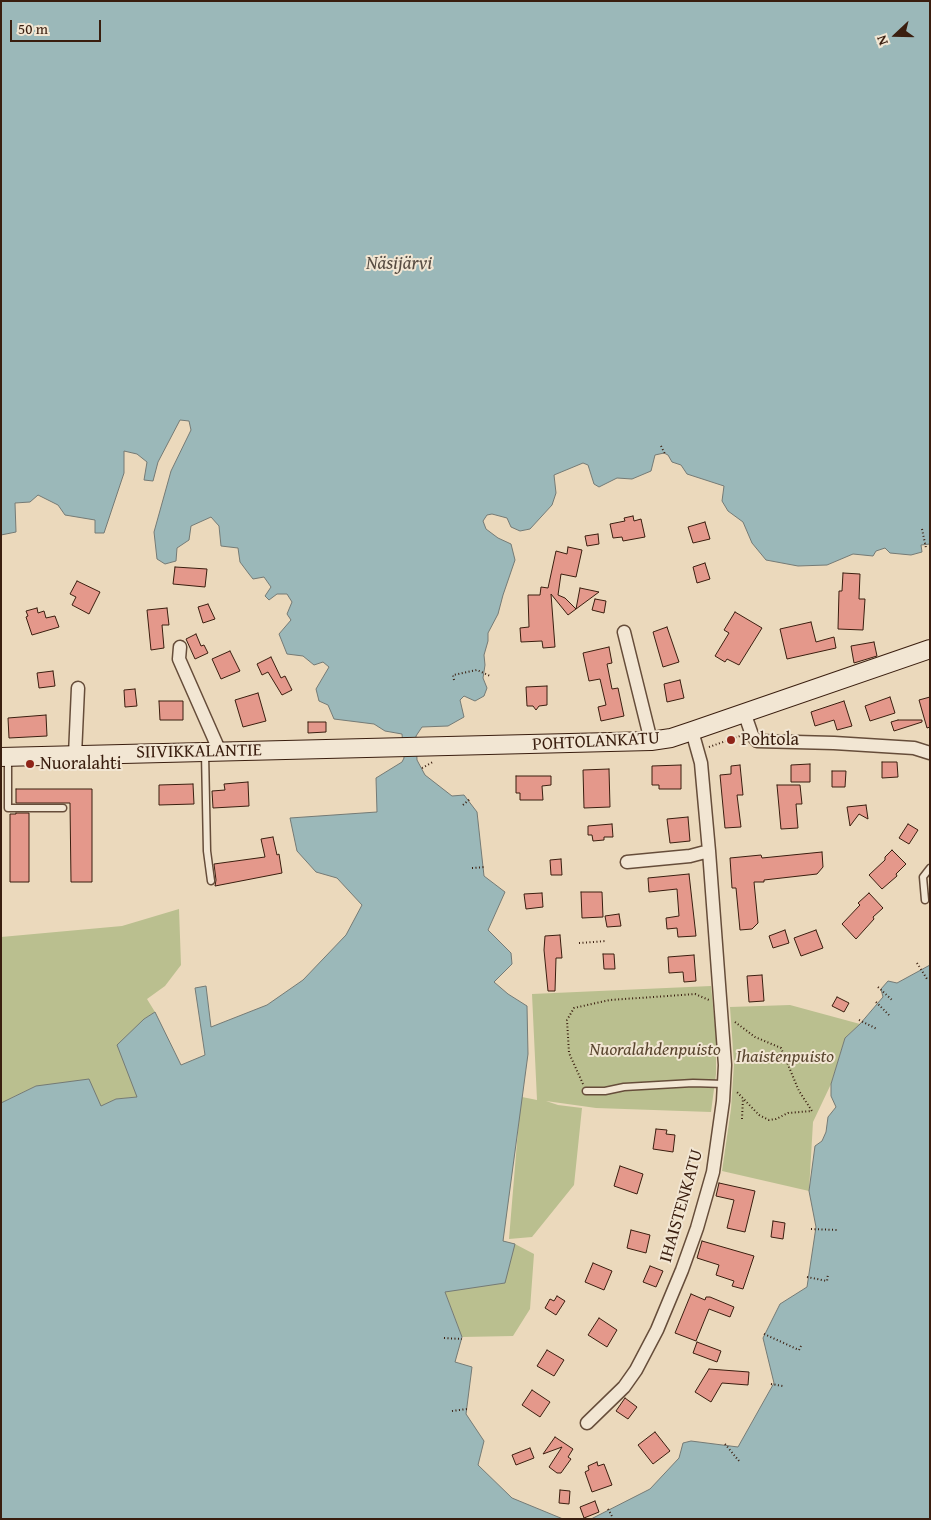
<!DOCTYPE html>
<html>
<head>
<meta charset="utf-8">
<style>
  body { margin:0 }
  #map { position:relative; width:931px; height:1520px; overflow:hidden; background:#ebd9bc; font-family:"Gentium Book Plus",serif }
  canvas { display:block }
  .frame { position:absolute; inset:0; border:2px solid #3a1e0f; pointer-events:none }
  .north { position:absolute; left:871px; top:10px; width:50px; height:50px; -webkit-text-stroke:4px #f2e6d3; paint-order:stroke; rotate:249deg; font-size:14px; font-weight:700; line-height:20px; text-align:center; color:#3a1e0f }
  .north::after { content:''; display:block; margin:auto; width:18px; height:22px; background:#3a1e0f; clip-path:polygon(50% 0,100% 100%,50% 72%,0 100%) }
  .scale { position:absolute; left:10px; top:20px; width:91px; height:22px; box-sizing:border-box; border:2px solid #3a1e0f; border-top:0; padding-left:6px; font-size:15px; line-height:18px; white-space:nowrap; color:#3a1e0f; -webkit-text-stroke:4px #f2e6d3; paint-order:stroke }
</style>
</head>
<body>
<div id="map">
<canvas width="931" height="1520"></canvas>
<div class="frame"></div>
<div class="north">N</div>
<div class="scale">50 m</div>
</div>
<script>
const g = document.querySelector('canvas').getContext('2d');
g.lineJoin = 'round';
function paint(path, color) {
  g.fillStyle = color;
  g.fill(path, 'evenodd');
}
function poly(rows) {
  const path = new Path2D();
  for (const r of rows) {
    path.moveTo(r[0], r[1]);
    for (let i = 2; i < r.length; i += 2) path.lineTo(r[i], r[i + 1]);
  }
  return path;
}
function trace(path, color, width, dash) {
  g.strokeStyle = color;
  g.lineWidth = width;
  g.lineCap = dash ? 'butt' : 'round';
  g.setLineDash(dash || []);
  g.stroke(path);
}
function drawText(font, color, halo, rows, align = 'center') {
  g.font = font + ' "Gentium Book Plus",serif';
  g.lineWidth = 4;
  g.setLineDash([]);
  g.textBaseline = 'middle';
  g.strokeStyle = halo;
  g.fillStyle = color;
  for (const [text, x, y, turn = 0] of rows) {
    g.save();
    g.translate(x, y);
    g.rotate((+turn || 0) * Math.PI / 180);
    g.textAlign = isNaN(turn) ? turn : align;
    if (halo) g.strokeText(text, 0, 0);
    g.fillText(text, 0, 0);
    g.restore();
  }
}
paint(poly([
  [179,909,181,965,165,986,147,999,155,1012,144,1019,137,1097,116,1099,101,1107,36,1086,1,1103,1,937,122,926],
  [711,986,716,1036,716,1074,711,1112,596,1108,546,1101,558,1105,582,1108,574,1185,532,1237,509,1239,519,1118,503,1241,515,1244,534,1254,530,1309,513,1336,462,1337,445,1292,522,1097,537,1100,532,994],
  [790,1005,860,1024,845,1038,831,1084,813,1122,809,1191,722,1171,731,1109,734,1064,730,1007]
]), '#babf8f');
const water = poly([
  [1,1,930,1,930,544,921,545,922,552,911,555,890,553,885,548,876,551,873,556,853,554,827,565,798,566,766,560,752,543,743,522,728,511,722,501,724,486,687,474,681,465,672,462,668,455,664,453,655,455,651,471,632,479,617,478,599,487,594,484,588,465,583,463,554,475,556,493,552,505,530,529,520,531,511,527,507,518,492,514,487,515,483,521,486,529,498,538,511,544,515,560,503,595,498,614,488,633,488,641,484,655,485,665,483,678,487,688,484,696,475,701,464,696,460,700,464,717,448,726,422,727,416,736,417,760,425,775,452,796,464,795,477,812,484,876,505,892,488,930,511,953,512,964,494,982,508,994,527,1006,528,1054,503,1241,515,1244,505,1283,445,1292,462,1337,455,1362,472,1367,466,1414,484,1441,478,1465,512,1498,563,1519,1,1519,1,1103,36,1086,89,1079,101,1106,116,1099,137,1097,117,1045,144,1019,155,1012,181,1065,205,1055,195,988,206,986,211,1027,267,1005,303,980,346,935,362,905,337,878,316,872,297,851,290,818,377,812,376,778,402,762,404,758,402,734,385,731,374,724,334,719,328,705,319,701,316,689,329,667,323,662,314,665,303,656,287,654,279,634,291,620,287,614,292,602,287,594,277,594,269,600,265,596,271,587,264,577,253,579,249,574,240,562,238,548,221,546,219,526,211,517,191,526,189,540,177,548,176,561,165,564,157,559,154,532,171,471,191,430,189,421,180,420,158,462,153,481,144,480,147,462,137,454,124,451,124,473,104,533,95,533,95,520,65,515,58,505,38,495,30,502,15,503,16,532,1,535,1,1],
  [930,965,930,1519,591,1519,650,1489,679,1458,683,1443,691,1441,738,1447,774,1383,763,1338,780,1304,807,1287,816,1227,809,1191,815,1146,822,1141,826,1132,828,1117,836,1107,831,1096,831,1084,845,1038,860,1024,883,997,881,989,888,981,897,983,930,965]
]);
paint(water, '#9bb8b9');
trace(water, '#747a75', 1);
const building = poly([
  [633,516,634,521,641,519,645,537,623,541,622,537,613,538,610,524,625,521,624,518,633,516],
  [705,522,710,539,693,543,688,527,705,522],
  [598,534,599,544,587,546,585,536,598,534],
  [568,547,582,550,576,577,561,574,558,595,565,598,576,609,568,615,551,594,555,647,543,648,542,641,521,642,520,628,529,627,528,595,540,595,541,587,548,588,556,551,567,554,568,547],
  [705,563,710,579,697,583,693,567,705,563],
  [175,567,207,569,205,587,173,584,175,567],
  [843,573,860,574,859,599,865,599,863,630,838,629,839,591,842,591,843,573],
  [77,581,100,592,89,614,72,605,76,597,70,594,77,581],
  [580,588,599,592,576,609,580,588],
  [595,599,606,601,604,613,592,610,595,599],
  [208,604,215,619,203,623,198,607,208,604],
  [37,608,38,613,44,611,46,618,55,616,59,627,32,635,26,617,28,616,26,611,37,608],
  [167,608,169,625,162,625,164,648,151,650,147,610,167,608],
  [735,612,762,628,739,665,727,659,725,662,715,656,729,633,724,630,735,612],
  [811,622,816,642,834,637,836,648,787,659,780,629,811,622],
  [667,627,679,662,663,667,653,632,667,627],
  [196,634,201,646,204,645,208,653,195,659,186,639,196,634],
  [874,642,877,656,854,663,851,646,874,642],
  [609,647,612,663,607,664,612,689,618,688,624,716,601,721,598,707,606,705,600,679,589,681,583,653,609,647],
  [230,651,240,671,221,679,212,659,230,651],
  [271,657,281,678,285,676,292,690,282,695,268,672,262,675,257,664,271,657],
  [53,671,55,686,39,688,37,673,53,671],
  [680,680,684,698,667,702,664,684,680,680],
  [547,686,547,705,539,706,536,710,533,706,527,706,526,687,547,686],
  [135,689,137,706,125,707,124,690,135,689],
  [258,693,266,721,243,727,235,700,258,693],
  [890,697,895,713,870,721,865,706,890,697],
  [930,697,930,727,927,728,919,700,930,697],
  [159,701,183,701,183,720,160,720,159,701],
  [844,701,852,726,837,730,834,720,815,726,811,712,844,701],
  [46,715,47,736,9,738,8,718,46,715],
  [898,720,922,720,922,722,894,731,891,722,898,720],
  [308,722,326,722,326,732,308,733,308,722],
  [882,762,897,762,898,777,882,778,882,762],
  [810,764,810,782,791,782,791,765,810,764],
  [681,765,681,789,659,789,659,785,652,785,652,766,681,765],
  [740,765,743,795,737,795,741,827,725,828,720,775,731,774,731,766,740,765],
  [609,769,610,807,584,808,583,770,609,769],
  [832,771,846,771,845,787,832,787,832,771],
  [516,776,551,776,551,785,542,786,543,800,520,800,520,793,516,793,516,776],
  [248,782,249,806,213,808,212,791,225,790,224,784,248,782],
  [193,784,194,804,159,805,159,785,193,784],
  [777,785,800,785,802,804,796,804,798,828,781,829,777,785],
  [16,789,92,789,92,882,71,882,70,803,16,803,16,789],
  [866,805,868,819,859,814,850,826,847,807,866,805],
  [16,813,29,813,29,882,10,882,10,814,16,814,16,813],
  [688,817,690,841,670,843,667,819,688,817],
  [612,824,613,837,604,837,604,840,593,841,592,835,588,835,588,826,612,824],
  [908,824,918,830,909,844,899,838,908,824],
  [273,837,277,855,279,854,282,873,215,886,216,880,214,864,265,857,261,839,273,837],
  [892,850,906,864,896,874,897,876,882,889,869,875,885,860,885,857,892,850],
  [822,852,823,867,817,874,764,880,764,882,754,882,758,923,752,929,740,930,736,888,732,888,730,858,761,855,762,858,822,852],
  [561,859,562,875,551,875,550,860,561,859],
  [689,874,696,936,678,937,677,928,667,929,666,918,679,916,677,889,649,892,648,878,689,874],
  [581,892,602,892,603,917,582,918,581,892],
  [542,893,543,907,526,909,524,894,542,893],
  [869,893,883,908,873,917,874,919,856,939,842,924,860,905,858,903,869,893],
  [619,914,621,926,607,927,605,916,619,914],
  [785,930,789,943,773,948,769,936,785,930],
  [816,930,823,948,801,956,794,938,816,930],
  [560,935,562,958,556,958,555,991,548,991,544,950,545,936,560,935],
  [603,954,614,954,615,969,604,969,603,954],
  [694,955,696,981,684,982,683,972,669,973,668,957,694,955],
  [762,975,764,1001,749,1002,747,976,762,975],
  [837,997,849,1003,844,1012,832,1006,837,997],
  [656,1129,667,1130,666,1134,675,1135,673,1152,653,1149,656,1129],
  [620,1166,643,1174,637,1194,614,1186,620,1166],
  [719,1183,755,1191,745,1232,727,1228,734,1200,716,1196,719,1183],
  [773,1221,785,1223,783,1239,771,1237,773,1221],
  [631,1230,650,1235,646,1253,627,1248,631,1230],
  [702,1241,754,1256,743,1289,732,1286,734,1281,716,1275,719,1265,697,1258,702,1241],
  [593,1263,612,1271,604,1290,585,1282,593,1263],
  [650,1266,663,1271,656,1287,643,1282,650,1266],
  [691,1294,705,1300,706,1297,710,1297,734,1307,730,1317,709,1309,696,1341,675,1333,691,1294],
  [557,1296,565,1301,556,1315,545,1308,550,1299,554,1301,557,1296],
  [599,1318,617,1330,607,1347,588,1335,599,1318],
  [697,1342,721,1351,717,1362,693,1353,697,1342],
  [547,1350,564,1360,554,1376,537,1366,547,1350],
  [709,1369,749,1372,748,1385,722,1383,711,1402,695,1392,709,1369],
  [532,1390,550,1402,540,1417,522,1405,532,1390],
  [625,1398,637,1407,628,1419,616,1411,625,1398],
  [655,1432,670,1451,653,1464,638,1445,655,1432],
  [555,1437,573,1449,568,1457,571,1459,561,1473,557,1473,549,1467,562,1447,543,1454,555,1437],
  [530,1448,534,1458,516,1465,512,1455,530,1448],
  [597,1462,598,1466,604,1464,612,1485,592,1492,585,1472,589,1470,588,1466,597,1462],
  [560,1490,570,1491,569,1504,559,1503,560,1490],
  [595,1501,599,1512,584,1518,580,1507,595,1501]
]);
paint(building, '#e4988b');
trace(building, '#3a1e0f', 1);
const lane = poly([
  [205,753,207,851,211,881],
  [8,758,8,808,63,808],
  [925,900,923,877,930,868],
  [586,1091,605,1091,624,1087,693,1083,724,1084]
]);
const street = poly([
  [624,632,651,741],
  [180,647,179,659,220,752],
  [744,712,752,735,757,741,834,743,914,748,930,753],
  [75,755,78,688],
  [627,862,690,856,709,851],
  [587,1423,624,1387,636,1370,657,1330,682,1270,697,1228,713,1172,723,1101,725,1065,709,851,701,763,692,731]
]);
const secondary = poly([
  [1,757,651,741,671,738,692,731,930,649]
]);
trace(lane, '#664d3a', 9);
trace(street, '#664d3a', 15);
trace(secondary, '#3a1e0f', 20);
trace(poly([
  [661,446,665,454],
  [922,529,926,548],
  [454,680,453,675,477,670,490,676],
  [709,747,740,736],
  [422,768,433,762],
  [463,805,470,799],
  [472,868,485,867],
  [579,943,606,941],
  [917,963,927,979],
  [878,987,892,1000],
  [876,1002,890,1016],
  [859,1020,877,1029],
  [735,1022,755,1037,781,1048,799,1091,812,1111,788,1113,776,1119,769,1120,759,1115,736,1091],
  [583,1084,569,1053,567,1020,574,1008,610,1000,695,994,709,1000],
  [742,1119,743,1098],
  [811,1229,837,1230],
  [807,1277,827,1281,828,1274],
  [764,1334,799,1350,802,1344],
  [444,1338,462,1339],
  [771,1384,783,1386],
  [452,1411,467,1409],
  [725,1444,739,1461],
  [608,1509,613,1518]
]), '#3a1e0f', 2, [1, 2.5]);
trace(lane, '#f2e6d3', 6);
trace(street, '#f2e6d3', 12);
trace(secondary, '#f2e6d3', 18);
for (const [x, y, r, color] of [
  [731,740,5,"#8f2418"],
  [30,764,5,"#8f2418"]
]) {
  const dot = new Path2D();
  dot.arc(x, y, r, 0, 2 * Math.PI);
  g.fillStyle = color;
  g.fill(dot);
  trace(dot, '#f2e6d3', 2);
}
drawText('18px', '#3a1e0f', '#f2e6d3', [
  ["Pohtola",741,740],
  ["Nuoralahti",40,764]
], 'left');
drawText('18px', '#3a1e0f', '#f2e6d3', [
  ["POHTOLANKATU",596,742,-3],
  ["SIIVIKKALANTIE",199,752,-1],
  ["IHAISTENKATU",682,1206,-74]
]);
drawText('italic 18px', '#5a462f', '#f2e6d3', [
  ["Nuoralahdenpuisto",655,1050],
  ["Ihaistenpuisto",785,1057]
]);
drawText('italic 19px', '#574c42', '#f2e6d3', [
  ["Näsijärvi",399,264]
]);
</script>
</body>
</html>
